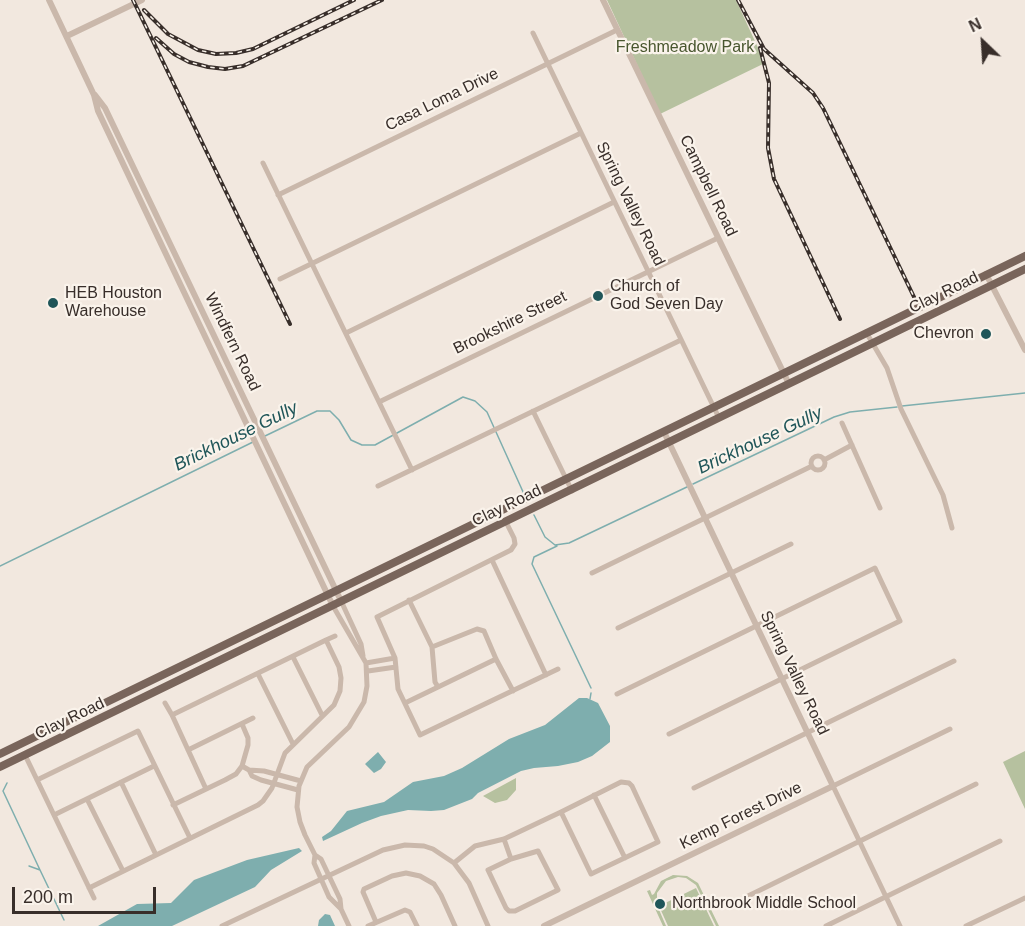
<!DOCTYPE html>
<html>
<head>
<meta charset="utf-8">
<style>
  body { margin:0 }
  #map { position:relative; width:1025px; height:926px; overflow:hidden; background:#f2e8df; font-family:Helvetica,sans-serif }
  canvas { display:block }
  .north { position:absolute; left:953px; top:12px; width:60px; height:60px; -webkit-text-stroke:4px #faf3eb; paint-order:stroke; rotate:335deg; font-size:16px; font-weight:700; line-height:24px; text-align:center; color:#382e2a }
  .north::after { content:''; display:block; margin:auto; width:21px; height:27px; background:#382e2a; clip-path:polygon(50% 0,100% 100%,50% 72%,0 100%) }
  .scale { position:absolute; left:12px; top:887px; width:144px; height:27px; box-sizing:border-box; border:3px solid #382e2a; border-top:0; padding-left:8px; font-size:18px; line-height:21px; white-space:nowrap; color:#382e2a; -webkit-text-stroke:4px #faf3eb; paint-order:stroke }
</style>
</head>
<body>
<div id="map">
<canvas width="1025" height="926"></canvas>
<div class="north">N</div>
<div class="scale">200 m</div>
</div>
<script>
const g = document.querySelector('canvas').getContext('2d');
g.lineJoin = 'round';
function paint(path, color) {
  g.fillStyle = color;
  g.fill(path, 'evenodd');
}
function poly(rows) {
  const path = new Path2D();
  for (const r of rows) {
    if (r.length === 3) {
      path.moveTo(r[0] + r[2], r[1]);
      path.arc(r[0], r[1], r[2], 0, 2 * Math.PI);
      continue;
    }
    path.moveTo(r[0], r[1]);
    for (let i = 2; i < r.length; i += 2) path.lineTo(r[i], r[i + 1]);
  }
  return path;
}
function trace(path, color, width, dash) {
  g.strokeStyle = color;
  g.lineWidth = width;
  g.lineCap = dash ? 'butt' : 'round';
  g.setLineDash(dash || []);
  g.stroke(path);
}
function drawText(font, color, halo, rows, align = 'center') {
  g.font = font + ' Helvetica,sans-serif';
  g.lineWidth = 4.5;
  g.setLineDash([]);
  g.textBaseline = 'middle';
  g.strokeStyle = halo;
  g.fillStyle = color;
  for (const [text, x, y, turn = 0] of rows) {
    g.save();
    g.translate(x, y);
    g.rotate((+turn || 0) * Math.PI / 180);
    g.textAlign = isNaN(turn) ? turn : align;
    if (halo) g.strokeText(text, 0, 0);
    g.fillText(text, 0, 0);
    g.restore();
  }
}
paint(poly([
  [607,0,736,0,765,63,660,114],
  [1025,751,1025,809,1003,762],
  [516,778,516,790,507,800,495,803,483,796],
  [673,875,687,876,698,883,719,926,716,926,696,885,686,878,678,877,666,881,657,893,657,905,666,926,663,926,647,891,650,890,652,895,654,894,661,881],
  [696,888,714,926,668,926,659,906]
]), '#b6c19f');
paint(poly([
  [579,698,587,698,598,703,610,726,610,742,592,756,578,762,558,766,534,768,521,771,478,793,472,799,444,810,431,811,408,810,381,816,362,823,323,841,322,837,331,831,347,811,384,802,413,782,444,776,462,768,509,739,545,725],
  [378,752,386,762,381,769,374,773,365,764],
  [299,848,302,851,271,870,255,887,172,926,98,926,137,904,171,903,194,880,247,860],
  [325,914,330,915,335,926,318,926,319,920]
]), '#7eaeae');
trace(poly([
  [902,406,1025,393],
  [265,436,317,411,330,411,339,420,351,440,362,445,375,445,463,397,475,401,487,412,524,494],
  [693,484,834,417,850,412,897,407],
  [534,515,545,537,555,545,569,543,689,486],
  [557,546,534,557,532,564,591,688],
  [0,566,253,442],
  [590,699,591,693],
  [7,783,3,791,40,870],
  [29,866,40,870,64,920]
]), '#7eaeae', 1.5);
trace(poly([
  [533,33,719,418],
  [263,163,412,470],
  [278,195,617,30],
  [280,279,581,133],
  [866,332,887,368,901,409,943,495,952,528],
  [346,333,614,202],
  [379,402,718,238],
  [533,411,572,491],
  [842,423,880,508],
  [818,463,7],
  [824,460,852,445],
  [378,486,681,340],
  [506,522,514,538,515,544,511,550,377,617,395,658,398,689,420,735,558,669],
  [492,560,546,675],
  [592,573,812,466],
  [409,600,432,647,435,682,438,687],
  [342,603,361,644,363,656],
  [333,606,366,663,367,686,364,702,349,727,307,767,299,786,297,807,300,822,305,835,315,855,321,859,340,899,341,909,349,926],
  [618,628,791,544],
  [432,647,477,629,484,631,496,659,513,691],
  [293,657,322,715],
  [366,663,395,658],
  [368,671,396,667],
  [258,674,293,744],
  [617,694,875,568,900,621,669,734],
  [165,703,172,715,326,640],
  [405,703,496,659],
  [172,715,206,789],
  [188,750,253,718],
  [25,755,94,898],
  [242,766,249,770,252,776,261,780,298,790],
  [249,770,264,771,301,781],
  [37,780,138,731,190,838],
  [121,782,156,855],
  [694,788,954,661],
  [594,795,625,858],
  [87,799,123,871],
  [173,805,225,780,236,774,242,766,248,745,248,738,242,724],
  [54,815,154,766],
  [504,839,511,859,538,851,558,890,515,911,509,911,506,908,488,870,511,859],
  [315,855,314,863,329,897,341,909],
  [454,863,475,846,504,839,561,812,621,782,629,783,632,786,658,842,591,874,561,812],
  [89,888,258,805,263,801,272,788,285,753,334,705,340,691,341,678,339,667,326,640,335,636],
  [746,897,976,784],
  [376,922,363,892,364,889,392,876,406,873,420,876,434,884,441,895,455,926],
  [222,926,383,850,405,845,424,846,433,849,454,863,469,883,488,926],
  [368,926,405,910,410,912,417,926],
  [826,926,1000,841],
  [900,926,833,786,950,729],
  [966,926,1025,898]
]), '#cab8ab', 5);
trace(poly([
  [49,0,94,95,98,111,333,606],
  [603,0,789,384],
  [67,36,142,0],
  [95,95,105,108,342,603],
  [986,274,1025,350],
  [544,926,833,786,664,432]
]), '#cab8ab', 6);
trace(poly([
  [0,754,1025,256],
  [0,767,1025,269]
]), '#79655b', 8);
const rail = poly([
  [133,0,290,324],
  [738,0,764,49,813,93,823,108,914,297],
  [144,10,168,34,198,50,216,54,236,53,253,49,354,0],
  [156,38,174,54,189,62,208,67,225,69,243,66,382,0],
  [760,48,769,83,768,148,774,179,840,319]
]);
trace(rail, '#382e2a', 4);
trace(rail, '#faf3eb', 1.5, [4.5]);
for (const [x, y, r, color] of [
  [598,296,6,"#205659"],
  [53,303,6,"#205659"],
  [986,334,6,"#205659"],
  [660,904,6,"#205659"]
]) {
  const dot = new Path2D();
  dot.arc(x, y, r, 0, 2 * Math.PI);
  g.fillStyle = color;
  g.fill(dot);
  trace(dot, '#faf3eb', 2);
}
drawText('16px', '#48562e', '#faf3eb', [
  ["Freshmeadow Park",685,48]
]);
drawText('16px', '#382e2a', '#faf3eb', [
  ["Casa Loma Drive",442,100,-26],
  ["Campbell Road",708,186,64],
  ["Spring Valley Road",630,204,64],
  ["Clay Road",944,293,-26],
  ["Brookshire Street",510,323,-26],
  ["Windfern Road",232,342,64],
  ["Clay Road",507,506,-26],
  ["Spring Valley Road",794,673,64],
  ["Clay Road",70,719,-26],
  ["Kemp Forest Drive",741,816,-26]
]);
drawText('16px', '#382e2a', '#faf3eb', [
  ["Church of",610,287],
  ["God Seven Day",610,305],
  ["HEB Houston",65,294],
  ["Warehouse",65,312],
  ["Chevron",974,334,"right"],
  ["Northbrook Middle School",672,904]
], 'left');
drawText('italic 18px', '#205659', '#faf3eb', [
  ["Brickhouse Gully",236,437,-26],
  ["Brickhouse Gully",760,441,-25]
]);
</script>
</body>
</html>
